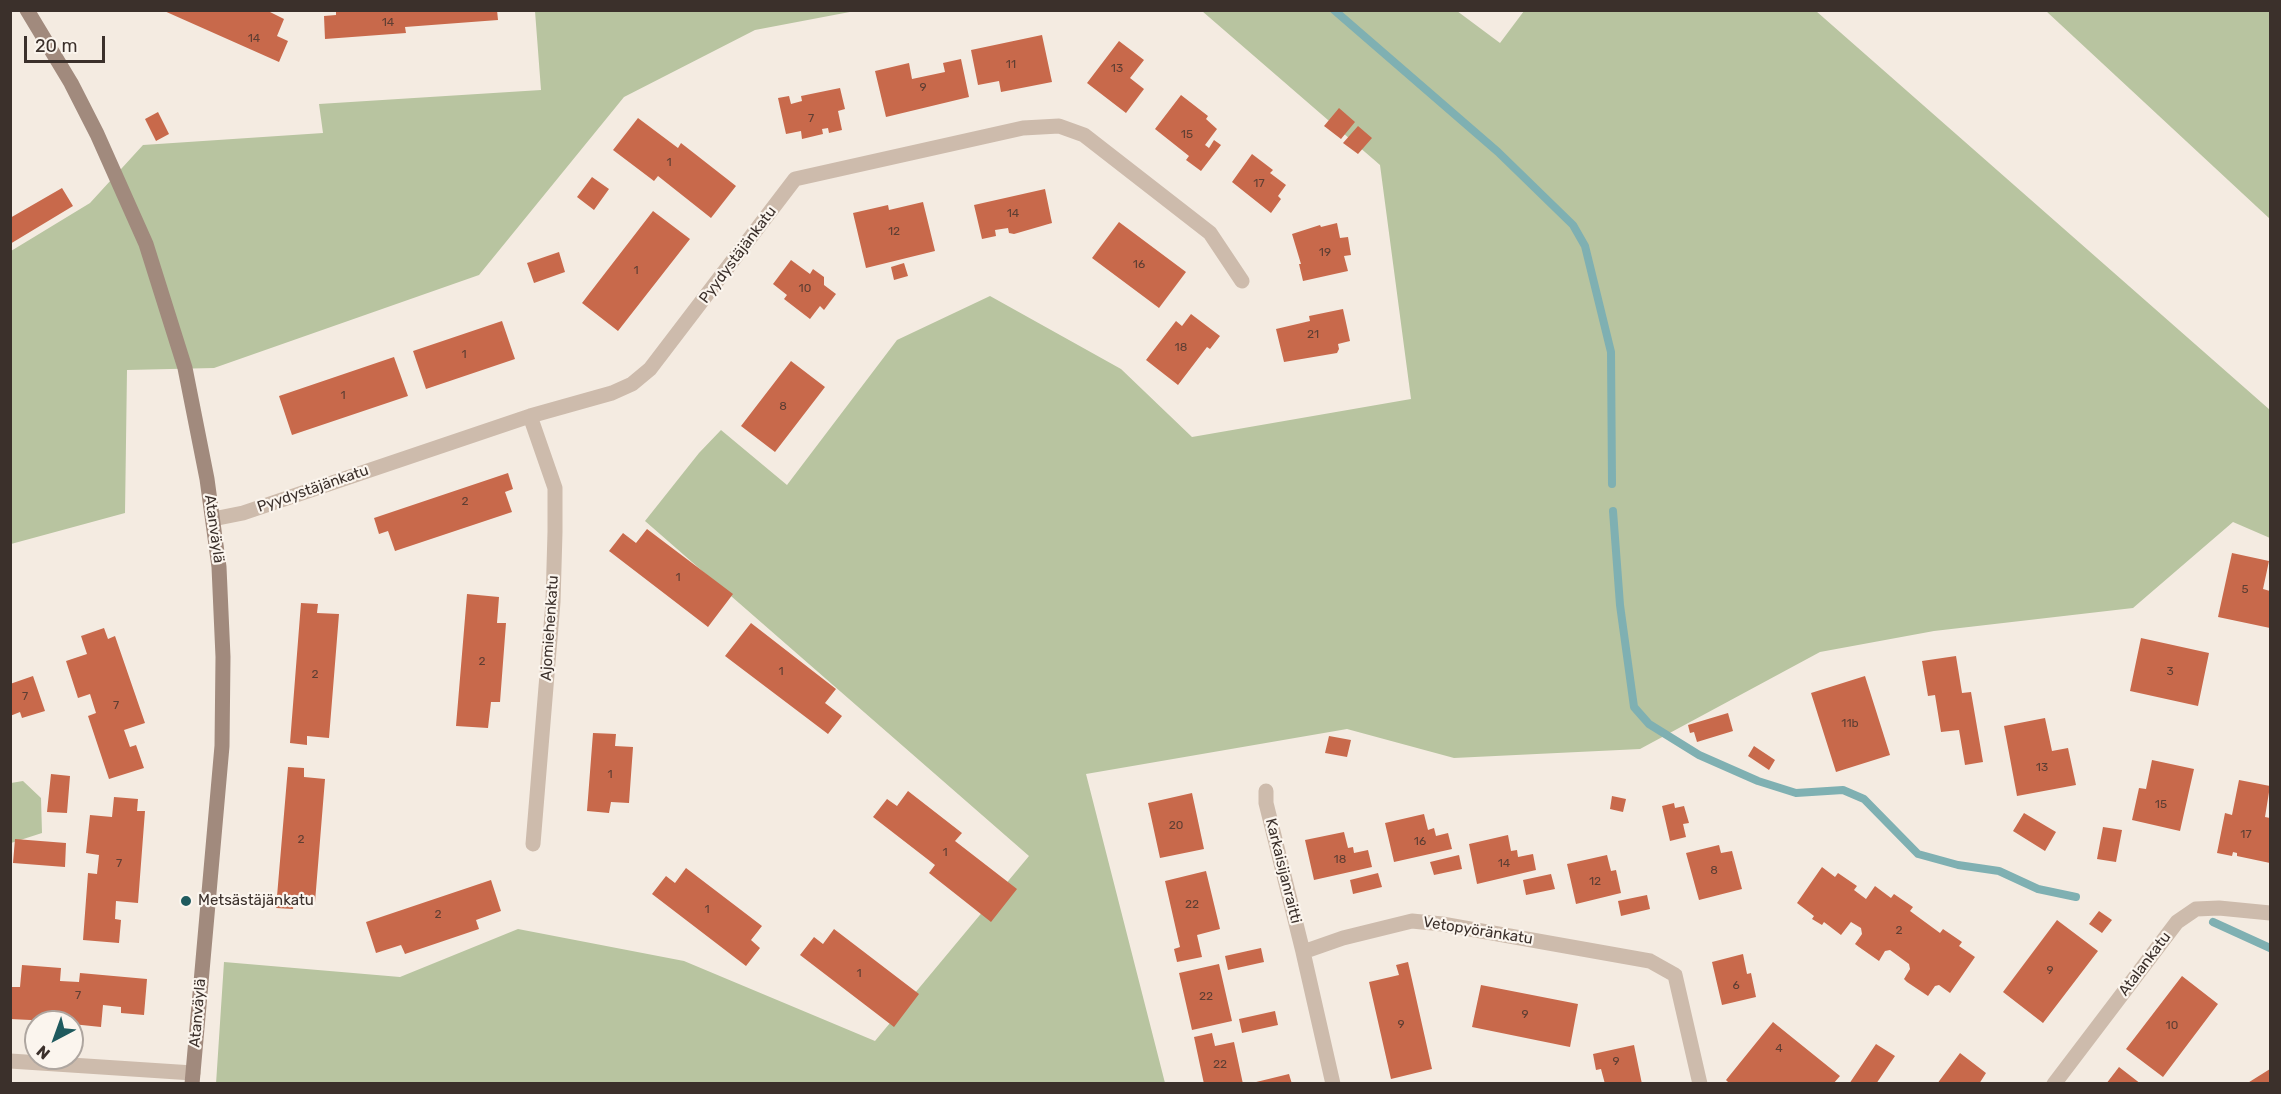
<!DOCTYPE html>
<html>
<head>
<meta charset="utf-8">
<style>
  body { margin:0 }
  #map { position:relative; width:2281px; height:1094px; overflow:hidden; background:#f4ebe1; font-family:Rubik,sans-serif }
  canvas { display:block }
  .frame { position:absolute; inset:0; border:12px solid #3b302b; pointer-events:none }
  .north { position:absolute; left:24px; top:1010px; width:60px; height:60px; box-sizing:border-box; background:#fbf5ee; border:2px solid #aea6a0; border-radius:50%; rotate:221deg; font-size:16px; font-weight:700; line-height:24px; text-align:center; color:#3b302b }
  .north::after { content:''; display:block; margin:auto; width:21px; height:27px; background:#1f5a5e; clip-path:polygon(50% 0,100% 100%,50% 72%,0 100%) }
  .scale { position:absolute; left:24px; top:36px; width:81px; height:27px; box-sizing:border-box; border:3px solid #3b302b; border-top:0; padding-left:8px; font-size:18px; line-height:21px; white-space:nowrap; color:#3b302b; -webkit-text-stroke:4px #fbf5ee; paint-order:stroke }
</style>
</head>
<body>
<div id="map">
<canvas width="2281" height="1094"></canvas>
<div class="frame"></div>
<div class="north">N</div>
<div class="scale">20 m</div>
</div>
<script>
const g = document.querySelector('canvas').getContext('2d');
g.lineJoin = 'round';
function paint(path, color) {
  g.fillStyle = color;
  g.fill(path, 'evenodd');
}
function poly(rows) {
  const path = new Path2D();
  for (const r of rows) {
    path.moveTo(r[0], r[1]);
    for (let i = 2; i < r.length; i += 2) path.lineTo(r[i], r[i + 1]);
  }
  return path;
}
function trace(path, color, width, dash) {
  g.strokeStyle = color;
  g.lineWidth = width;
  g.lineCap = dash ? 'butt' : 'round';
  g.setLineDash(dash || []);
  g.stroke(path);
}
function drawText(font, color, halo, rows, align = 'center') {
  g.font = font + ' Rubik,sans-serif';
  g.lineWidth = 4.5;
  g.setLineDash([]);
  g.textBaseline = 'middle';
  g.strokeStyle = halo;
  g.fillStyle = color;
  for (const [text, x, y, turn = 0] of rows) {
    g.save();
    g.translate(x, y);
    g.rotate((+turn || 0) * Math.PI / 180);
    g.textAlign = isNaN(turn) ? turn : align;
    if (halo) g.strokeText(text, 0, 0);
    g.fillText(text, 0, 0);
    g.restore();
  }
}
paint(poly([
  [535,11,855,11,755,30,624,97,479,275,214,368,127,370,125,513,11,544,11,251,90,203,143,145,323,133,319,104,541,90],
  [1202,11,1457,11,1500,43,1524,11,1816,11,2270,410,2270,538,2233,522,2133,608,1934,631,1820,652,1640,749,1454,758,1347,729,1086,774,1165,1083,216,1084,224,962,400,977,518,929,684,961,875,1041,1029,856,645,521,699,453,721,430,787,485,897,340,990,296,1121,369,1192,437,1411,399,1380,165],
  [2046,11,2270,11,2270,219],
  [23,781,41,798,42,833,11,843,11,783]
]), '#b8c4a0');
trace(poly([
  [1334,10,1498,152,1573,225,1585,246,1611,352,1612,484],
  [1613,511,1620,605,1634,707,1649,724,1699,755,1758,781,1796,793,1843,790,1864,799,1918,854,1958,865,1999,871,2038,889,2076,897],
  [2213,922,2270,948]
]), '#7fb0b2', 8);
paint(poly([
  [162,10,266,10,284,19,277,36,288,41,279,62],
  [336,10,497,10,498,20,405,27,406,33,325,39,324,16,336,15],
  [1042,35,1052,82,1001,92,999,81,978,85,971,50],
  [1119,41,1144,60,1130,78,1144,89,1126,113,1087,83],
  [961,59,969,97,886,117,875,71,909,63,912,79,945,72,943,63],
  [840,88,845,109,838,111,842,130,829,133,828,128,822,129,823,134,802,139,801,131,786,134,778,98,789,96,791,104,802,101,801,96],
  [1181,95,1208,116,1206,119,1217,129,1205,145,1209,148,1214,140,1221,145,1201,171,1186,160,1189,156,1155,129],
  [1339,108,1355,122,1341,139,1324,126],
  [158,112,169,134,156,141,145,119],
  [638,118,678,148,681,143,736,186,711,218,658,176,654,181,613,150],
  [1358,126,1372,138,1358,154,1343,143],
  [1252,154,1273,170,1270,173,1286,185,1278,196,1281,199,1271,213,1232,182],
  [592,177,609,189,594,210,577,197],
  [62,188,73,206,10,244,10,218],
  [1045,189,1052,223,1014,234,1009,233,1008,228,995,230,996,236,982,239,974,205],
  [923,202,935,251,866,268,853,213,888,205,889,210],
  [653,211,690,239,618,331,582,303],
  [1119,222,1186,272,1159,308,1092,258],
  [1337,223,1340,238,1348,237,1351,255,1344,256,1348,271,1303,281,1299,264,1301,264,1292,234,1320,225,1321,227],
  [559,252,565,272,534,283,527,263],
  [791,260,810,274,813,269,824,277,824,285,836,294,824,310,820,306,810,319,784,299,787,295,773,284],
  [904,263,908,276,894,280,891,267],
  [1343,309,1350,341,1338,344,1339,349,1337,353,1284,362,1276,329,1310,321,1309,316],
  [1191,314,1220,336,1210,349,1207,347,1178,385,1146,360,1176,321,1182,326],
  [502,321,515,359,426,389,413,351],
  [394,357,408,396,292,435,279,396],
  [791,361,825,387,775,452,741,426],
  [508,473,513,489,505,492,512,512,395,551,388,531,379,534,374,518],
  [647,529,733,594,708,627,609,551,623,533,636,543],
  [2232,553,2269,561,2263,589,2270,591,2270,628,2218,617],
  [467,594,499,597,497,623,506,623,500,702,491,702,488,728,456,726],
  [301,603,318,604,317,613,339,614,329,738,307,736,307,745,290,743],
  [751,623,836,689,825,703,842,716,828,734,725,656],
  [104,628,108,639,115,636,145,723,124,730,130,747,136,745,144,768,109,779,88,716,96,713,90,694,78,698,66,661,87,654,81,636],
  [2141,638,2209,653,2198,706,2130,691],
  [1956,656,1962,693,1971,692,1983,762,1965,765,1959,730,1941,732,1935,695,1928,696,1922,661],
  [33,676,45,711,22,718,20,712,10,716,10,684],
  [1865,676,1890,755,1836,772,1811,693],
  [1728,713,1733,731,1697,742,1694,732,1690,733,1688,725],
  [2045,718,2052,751,2068,748,2076,785,2017,796,2004,726],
  [593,733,616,734,615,746,633,747,629,803,611,802,609,813,587,811],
  [1329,736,1351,740,1347,757,1325,753],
  [1754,746,1775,760,1769,770,1748,756],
  [2152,760,2194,769,2180,831,2132,820,2139,788,2146,789],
  [288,767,304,768,304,777,325,779,315,902,294,900,293,909,276,908],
  [51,774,70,776,67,813,47,812],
  [2239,780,2270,786,2265,817,2270,818,2270,863,2237,856,2237,853,2233,852,2232,856,2217,853,2225,813,2232,815],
  [908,791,962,833,955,841,1017,889,991,922,929,873,935,865,873,817,887,799,897,806],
  [1192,793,1204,849,1160,858,1148,803],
  [1612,796,1626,799,1623,812,1610,809],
  [114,797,138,799,137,811,145,811,138,903,116,901,115,919,121,920,119,943,83,940,88,873,97,874,99,855,86,853,90,815,112,817],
  [1674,803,1675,808,1684,806,1689,823,1683,824,1686,837,1670,841,1662,806],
  [2024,813,2056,832,2045,851,2013,831],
  [1424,814,1428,830,1434,828,1436,836,1448,833,1452,849,1394,862,1385,823],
  [2103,827,2122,830,2116,862,2097,859],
  [1344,832,1348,848,1353,847,1354,853,1368,850,1372,867,1314,880,1305,840],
  [1508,835,1511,851,1517,850,1518,857,1533,854,1536,870,1477,884,1469,844],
  [15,839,66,843,65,867,13,863],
  [1719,845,1721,853,1732,851,1742,889,1699,900,1686,853],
  [1459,855,1462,869,1434,875,1430,862],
  [1607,855,1611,871,1616,870,1621,893,1576,904,1567,864],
  [1822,867,1835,877,1838,873,1857,886,1854,890,1866,899,1875,886,1891,898,1894,894,1913,907,1910,911,1940,933,1943,929,1962,942,1959,946,1975,957,1950,993,1939,985,1935,986,1928,996,1907,982,1904,979,1910,969,1909,964,1890,950,1885,951,1879,961,1859,947,1855,944,1862,934,1861,928,1851,922,1841,935,1824,922,1822,925,1812,919,1814,916,1797,903],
  [686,868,762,926,751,940,760,948,746,966,652,894,666,876,675,883],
  [1206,871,1220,929,1197,935,1202,957,1177,962,1174,949,1180,947,1165,881],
  [1378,873,1382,887,1353,894,1350,880],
  [1551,874,1555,889,1526,895,1523,880],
  [491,880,501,911,476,920,479,929,405,954,401,945,376,953,366,922],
  [1647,895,1650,909,1621,916,1618,901],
  [2099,911,2112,920,2102,933,2089,924],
  [2057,920,2098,951,2043,1023,2003,992],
  [834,929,919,994,894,1027,800,955,814,937,823,944],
  [1261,948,1264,962,1228,970,1225,956],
  [1743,954,1747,974,1751,973,1756,997,1722,1005,1712,962],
  [1408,962,1432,1069,1391,1079,1369,982,1399,975,1396,965],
  [1219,964,1232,1021,1192,1030,1179,973],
  [22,965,61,968,60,981,79,982,80,973,147,979,144,1015,121,1013,121,1007,103,1005,101,1027,72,1024,72,1022,10,1019,10,987,20,987],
  [2182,976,2218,1004,2163,1077,2126,1049],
  [1481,985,1578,1004,1570,1047,1472,1027],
  [1275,1011,1278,1025,1242,1033,1239,1019],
  [1773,1022,1840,1076,1833,1084,1730,1084,1726,1080],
  [1212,1033,1215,1046,1234,1042,1243,1084,1204,1084,1194,1037],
  [1876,1044,1895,1056,1876,1084,1849,1084],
  [1634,1045,1642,1084,1605,1084,1601,1069,1596,1070,1593,1054],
  [1960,1053,1986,1073,1979,1084,1937,1084],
  [2119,1067,2141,1084,2106,1084],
  [2270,1069,2270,1084,2246,1084],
  [1289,1074,1292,1084,1252,1084,1252,1083]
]), '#c8694b');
trace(poly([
  [530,416,555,488,555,532,553,602,533,844],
  [213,519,243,513,530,416,612,393,632,384,650,369,795,179,1023,128,1059,126,1084,135,1210,233,1242,281],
  [1266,791,1266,803,1303,952],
  [10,1061,193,1073],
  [1333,1084,1303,952,1343,938,1412,921,1442,924,1650,961,1675,975,1700,1084],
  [2054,1084,2177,922,2196,909,2219,908,2270,913]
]), '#cdbbac', 15);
trace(poly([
  [27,10,71,83,97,134,146,244,185,368,207,479,219,567,223,657,222,746,192,1084]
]), '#a18a7d', 15);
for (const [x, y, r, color] of [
  [186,901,6,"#1f5a5e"]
]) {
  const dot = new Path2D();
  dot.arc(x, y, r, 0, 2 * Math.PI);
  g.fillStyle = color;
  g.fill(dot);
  trace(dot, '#fbf5ee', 2);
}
drawText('12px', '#5e3e33', null, [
  ["14",388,23],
  ["14",254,39],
  ["11",1011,65],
  ["13",1117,69],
  ["9",923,88],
  ["7",811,119],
  ["15",1187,135],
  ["1",669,163],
  ["17",1259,184],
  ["14",1013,214],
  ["12",894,232],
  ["19",1325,253],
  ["16",1139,265],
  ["1",636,271],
  ["10",805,289],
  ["21",1313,335],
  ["18",1181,348],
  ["1",464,355],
  ["1",343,396],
  ["8",783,407],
  ["2",465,502],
  ["1",678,578],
  ["5",2245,590],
  ["2",482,662],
  ["1",781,672],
  ["3",2170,672],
  ["2",315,675],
  ["7",25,697],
  ["7",116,706],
  ["11b",1850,724],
  ["13",2042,768],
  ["1",610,775],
  ["15",2161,805],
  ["20",1176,826],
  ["17",2246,835],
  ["2",301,840],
  ["16",1420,842],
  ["1",945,853],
  ["18",1340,860],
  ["7",119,864],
  ["14",1504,864],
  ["8",1714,871],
  ["12",1595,882],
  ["22",1192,905],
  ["1",707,910],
  ["2",438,915],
  ["2",1899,931],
  ["9",2050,971],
  ["1",859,974],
  ["6",1736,986],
  ["7",78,996],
  ["22",1206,997],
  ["9",1525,1015],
  ["9",1401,1025],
  ["10",2172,1026],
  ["4",1779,1049],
  ["9",1616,1062],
  ["22",1220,1065]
]);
drawText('15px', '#3b302b', '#fbf5ee', [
  ["Pyydystäjänkatu",738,255,-53],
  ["Pyydystäjänkatu",313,489,-19],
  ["Atanväylä",214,529,82],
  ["Ajomiehenkatu",550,628,-86],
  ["Karkaisijanraitti",1283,871,76],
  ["Vetopyöränkatu",1478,931,9],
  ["Atalankatu",2145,964,-53],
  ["Atanväylä",198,1013,-85]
]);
drawText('15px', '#3b302b', '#fbf5ee', [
  ["Metsästäjänkatu",198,901]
], 'left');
</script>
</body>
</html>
